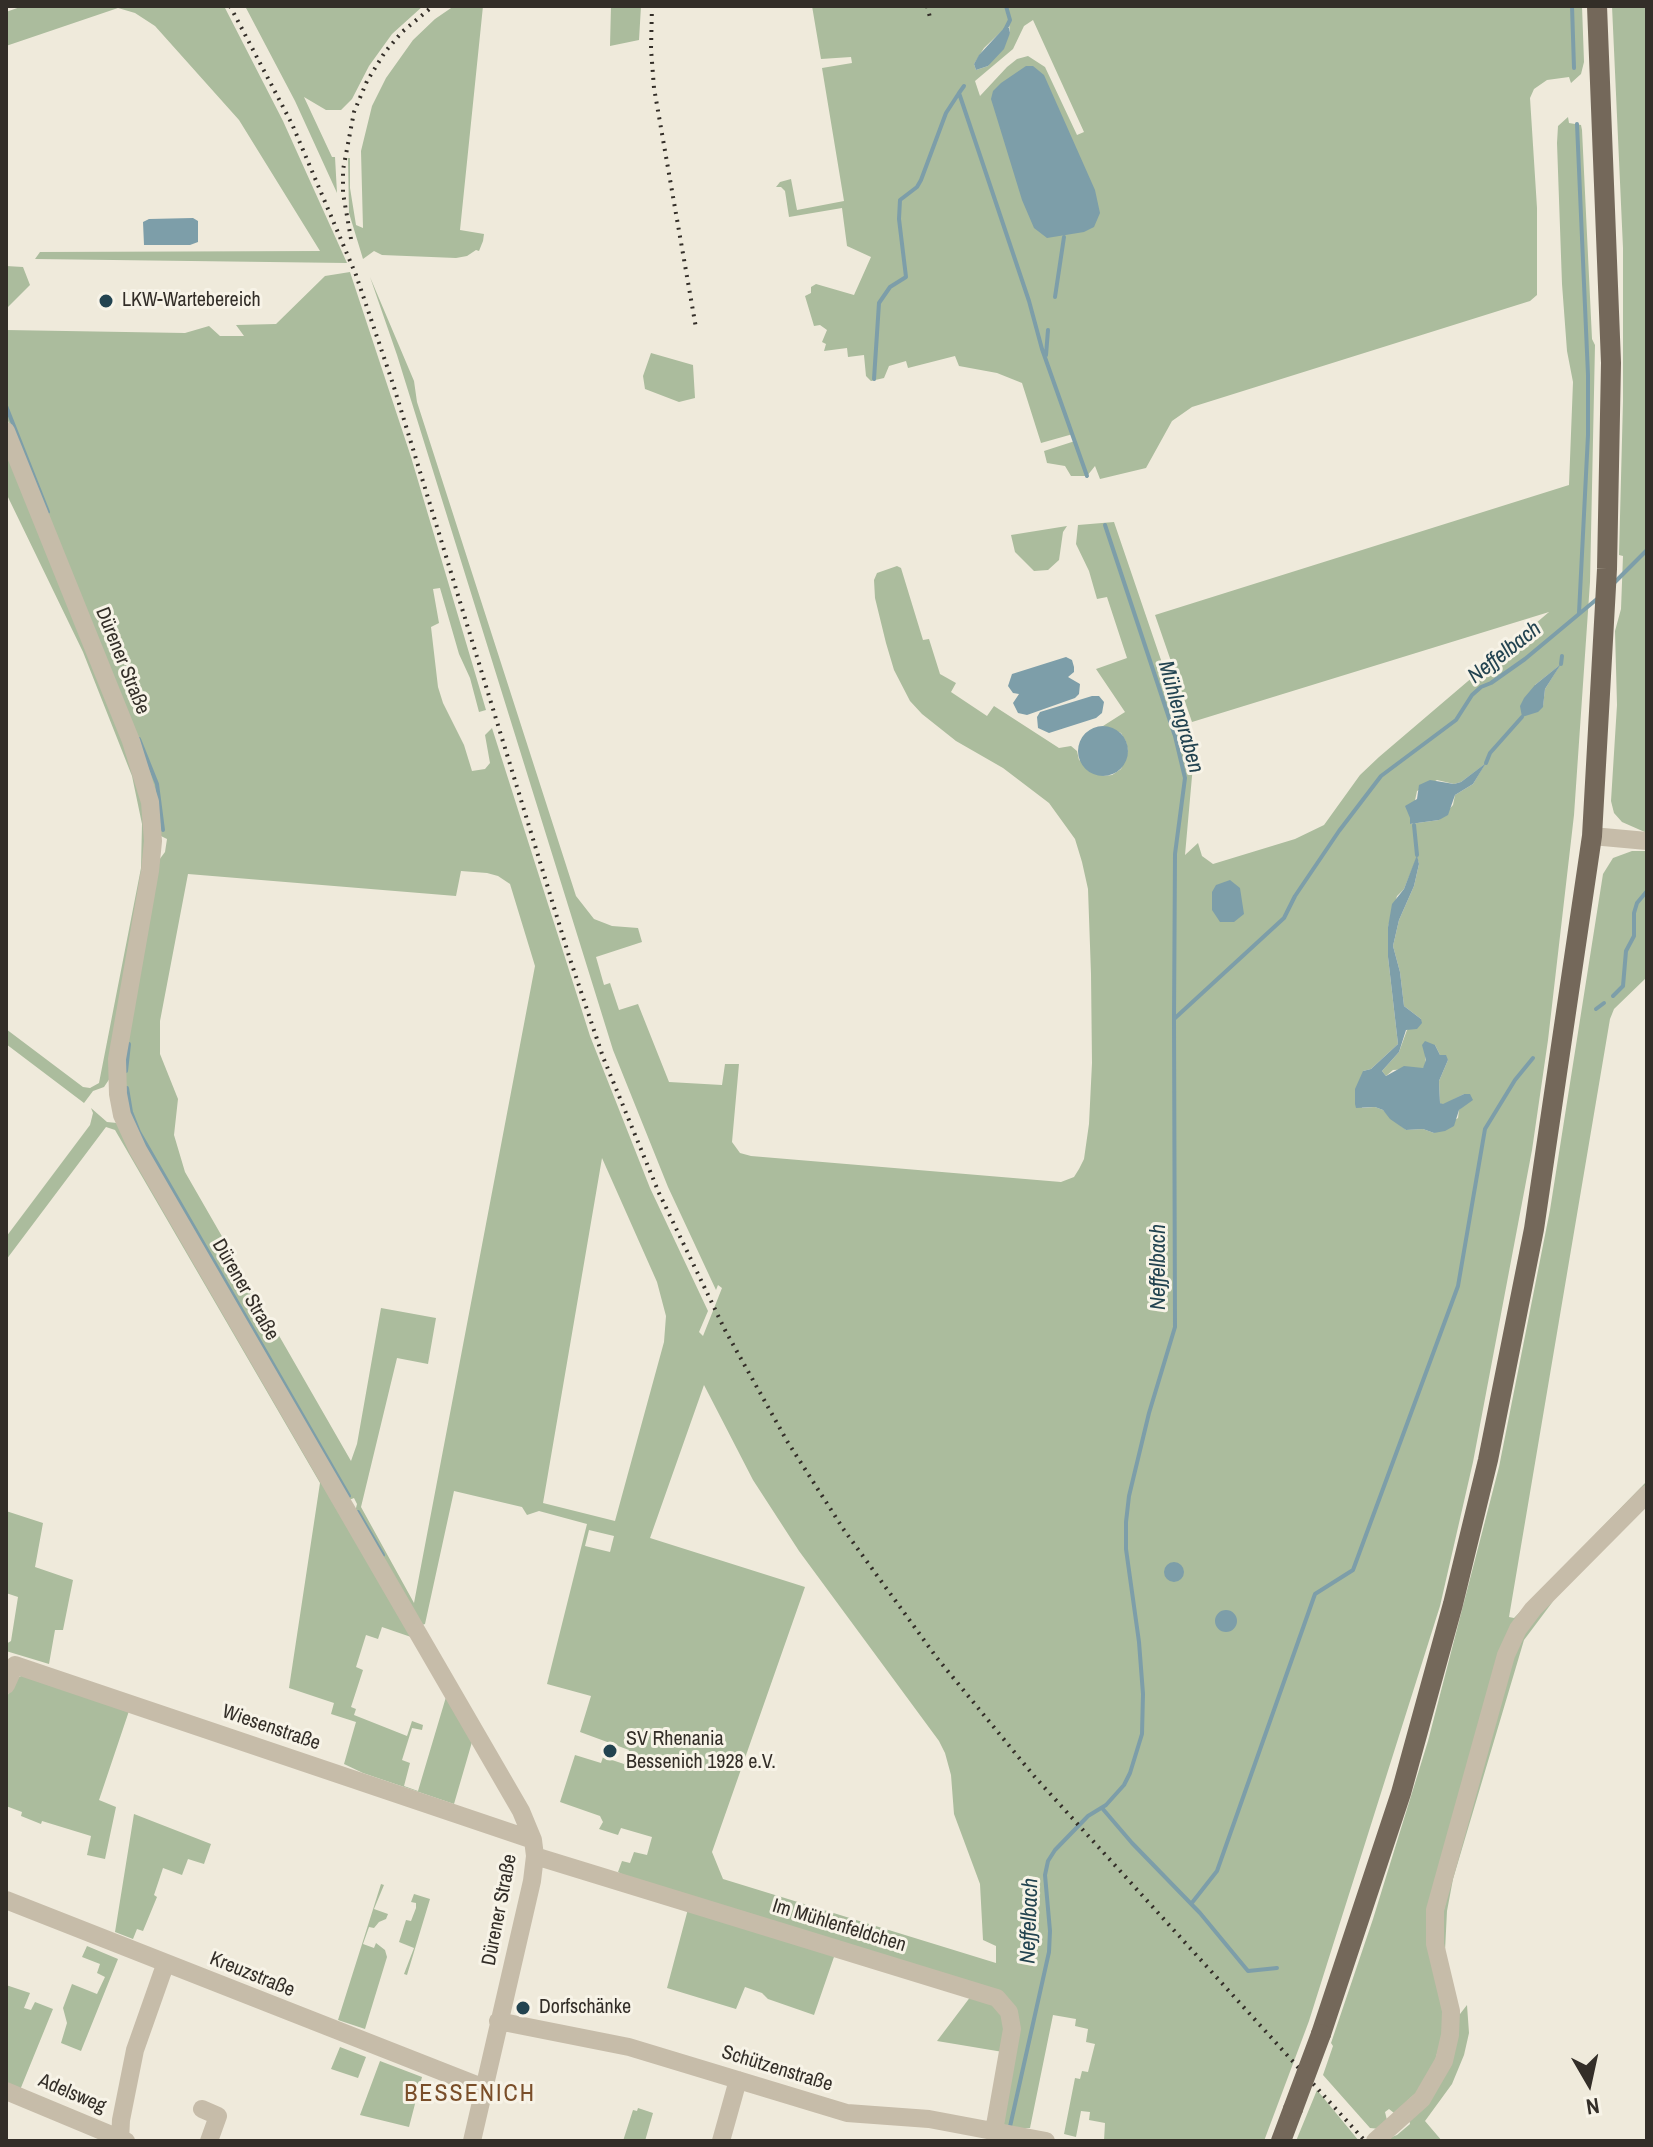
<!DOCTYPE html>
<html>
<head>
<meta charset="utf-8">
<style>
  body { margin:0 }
  #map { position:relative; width:1653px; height:2147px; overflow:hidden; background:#efeadb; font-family:"Archivo Narrow",sans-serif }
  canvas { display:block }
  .frame { position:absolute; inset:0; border:8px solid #332e28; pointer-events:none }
  .north { position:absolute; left:1549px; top:2043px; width:80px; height:80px; -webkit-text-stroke:6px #f7f3e7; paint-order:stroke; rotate:171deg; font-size:22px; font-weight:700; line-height:32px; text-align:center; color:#332e28 }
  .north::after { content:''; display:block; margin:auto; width:28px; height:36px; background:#332e28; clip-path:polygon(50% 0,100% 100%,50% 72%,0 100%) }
</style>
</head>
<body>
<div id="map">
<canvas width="1653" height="2147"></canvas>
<div class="frame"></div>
<div class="north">N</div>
</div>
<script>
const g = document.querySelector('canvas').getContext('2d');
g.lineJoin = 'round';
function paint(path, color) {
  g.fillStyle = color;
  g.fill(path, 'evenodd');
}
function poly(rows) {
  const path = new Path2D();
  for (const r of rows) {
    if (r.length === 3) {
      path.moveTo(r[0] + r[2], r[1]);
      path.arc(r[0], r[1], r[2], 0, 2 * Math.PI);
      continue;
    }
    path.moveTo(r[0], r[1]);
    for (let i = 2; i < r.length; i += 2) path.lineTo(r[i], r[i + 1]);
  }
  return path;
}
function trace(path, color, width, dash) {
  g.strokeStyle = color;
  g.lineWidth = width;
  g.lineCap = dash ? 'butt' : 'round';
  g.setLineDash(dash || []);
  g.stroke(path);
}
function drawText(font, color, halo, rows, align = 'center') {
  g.font = font + ' "Archivo Narrow",sans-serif';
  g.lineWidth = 6;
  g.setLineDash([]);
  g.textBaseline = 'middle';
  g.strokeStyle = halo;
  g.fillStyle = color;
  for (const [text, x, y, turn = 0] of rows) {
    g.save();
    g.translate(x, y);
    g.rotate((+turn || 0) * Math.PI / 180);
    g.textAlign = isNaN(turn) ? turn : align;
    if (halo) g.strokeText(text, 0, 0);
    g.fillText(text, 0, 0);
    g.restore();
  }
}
paint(poly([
  [23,6,224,6,283,121,347,263,35,259,40,252,320,251,239,120,155,26,135,13,118,8,6,46,6,12],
  [245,6,423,6,392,34,369,66,352,99,341,110,326,110,304,97,332,157,335,157,337,193,295,101],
  [454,6,483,6,460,230,484,234,483,241,479,251,476,250,467,256,456,258,382,255,374,251,363,259,349,213,348,158,350,158,350,188,356,225,363,228,361,151,372,106,386,78,413,40,435,19],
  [611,6,641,6,639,40,610,46],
  [812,6,1582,6,1584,62,1581,74,1571,83,1569,77,1547,80,1534,89,1530,98,1537,208,1537,295,1530,301,1192,407,1172,421,1146,468,1100,479,1095,466,1087,476,1071,476,1065,466,1047,463,1044,451,1075,441,1073,434,1041,443,1022,383,997,373,959,366,955,356,908,368,906,361,889,366,884,378,871,381,866,376,864,355,848,357,847,348,824,351,826,344,822,342,827,330,820,325,814,326,805,296,811,293,811,287,816,284,854,295,871,257,847,246,842,208,789,217,785,191,781,187,776,187,780,182,791,179,797,210,844,201,822,68,852,63,851,57,821,59],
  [1033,20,1084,132,1077,135,1045,67,1028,56,1017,59,1007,67,980,96,975,81,1013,49,1024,26],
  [1009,24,1010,33,988,66,976,70,974,64,984,48],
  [1612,6,1647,6,1647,833,1622,822,1614,813,1611,801,1617,705,1615,631,1621,609,1623,556,1619,555,1623,401,1623,248],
  [1568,117,1569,123,1581,125,1582,130,1592,339,1595,345,1590,582,1574,815,1548,1040,1532,1150,1473,1462,1440,1606,1309,2021,1264,2141,1104,2141,1105,2123,1089,2120,1090,2112,1081,2111,1076,2137,1064,2134,1075,2078,1080,2079,1082,2071,1088,2072,1095,2044,1086,2042,1088,2029,1075,2026,1076,2019,1053,2015,1030,2128,1006,2129,1003,2122,1003,2052,937,2041,971,1996,835,1954,814,2015,768,1999,762,1993,745,1987,736,2009,667,1988,688,1909,618,1872,622,1861,630,1863,634,1852,647,1855,652,1837,621,1828,618,1835,599,1829,603,1822,600,1816,560,1802,575,1755,601,1763,603,1757,624,1764,629,1750,580,1732,591,1696,547,1684,587,1524,539,1511,527,1515,522,1507,454,1491,425,1624,422,1625,355,1512,357,1504,354,1498,349,1500,133,1125,123,1070,159,860,165,852,167,839,161,836,147,769,6,416,6,330,185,333,209,326,220,336,244,336,236,325,276,324,325,276,350,272,411,457,486,710,479,712,470,678,459,654,440,588,433,589,439,623,431,627,438,687,443,703,464,745,472,771,485,769,490,763,485,735,492,728,590,1036,650,1188,708,1311,699,1332,703,1336,722,1288,718,1285,716,1290,668,1187,613,1050,397,355,370,277,414,381,417,402,576,896,594,919,612,926,638,928,642,942,596,957,604,985,610,983,619,1010,638,1004,669,1082,722,1085,725,1064,739,1064,732,1142,740,1153,751,1156,1061,1182,1074,1177,1079,1169,1084,1159,1089,1124,1092,1063,1091,974,1088,889,1082,862,1075,839,1049,803,1003,768,956,741,922,714,910,701,894,670,886,643,875,598,874,580,877,573,897,566,901,568,923,640,929,639,940,674,956,683,951,692,987,716,994,706,1059,748,1071,746,1077,751,1079,760,1103,776,1112,775,1121,769,1128,751,1126,742,1121,733,1103,726,1125,712,1096,669,1127,658,1107,597,1097,599,1089,571,1076,544,1078,525,1114,522,1192,751,1193,765,1185,855,1198,843,1202,856,1213,864,1295,839,1324,825,1360,775,1379,757,1549,612,1192,722,1155,615,1569,485,1573,382,1567,351,1562,284,1557,143,1558,126],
  [1560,665,1545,689,1543,706,1535,685],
  [1485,764,1473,784,1455,795,1453,805,1439,820,1410,824,1417,791,1437,780,1454,784,1461,782],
  [1417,857,1419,864,1414,886,1399,920,1393,946,1400,972,1404,1006,1421,1019,1407,1030,1399,1052,1382,1071,1386,1076,1393,1070,1423,1068,1426,1065,1425,1050,1435,1045,1440,1055,1448,1060,1439,1081,1440,1103,1443,1105,1464,1094,1464,1104,1459,1110,1458,1118,1434,1133,1423,1129,1406,1130,1383,1110,1375,1107,1362,1108,1363,1071,1371,1069,1398,1044,1388,957,1388,927,1397,896,1404,889],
  [461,871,487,873,498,876,510,884,535,966,414,1603,361,1507,397,1358,428,1364,436,1318,381,1308,357,1444,351,1461,185,1172,174,1135,178,1099,160,1054,160,1021,188,874,456,896],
  [602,1158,657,1282,666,1316,664,1342,615,1521,543,1503],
  [704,1385,753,1480,799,1551,939,1741,945,1753,951,1775,954,1814,980,1884,983,1940,996,1946,996,1963,723,1879,712,1852,805,1587,650,1538],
  [589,1530,614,1536,610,1552,585,1546],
  [6,266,23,267,30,285,6,309],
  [651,353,693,365,695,398,679,402,645,389,643,376],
  [6,447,139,781,147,839,110,1078,104,1087,93,1091,84,1103,6,1044,6,1029,83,1087,90,1088,99,1083,141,868,142,824,132,776,83,652,6,493],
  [1067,526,1063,532,1059,560,1048,570,1034,571,1015,552,1011,535],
  [1632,851,1647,851,1647,977,1614,1009,1610,1019,1509,1617,1514,1618,1647,1481,1647,1487,1513,1625,1432,1902,1446,2023,1429,2081,1394,2113,1389,2109,1385,2112,1388,2124,1380,2129,1370,2128,1323,2075,1333,2046,1331,2043,1373,1919,1428,1741,1499,1467,1550,1210,1603,874,1613,858],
  [91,1108,107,1122,117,1123,411,1637,382,1627,378,1639,366,1635,356,1667,363,1670,351,1707,356,1709,354,1715,407,1736,412,1721,423,1725,422,1730,412,1728,402,1760,410,1763,404,1786,418,1791,446,1697,472,1742,454,1804,363,1773,344,1764,356,1722,331,1714,334,1703,289,1688,320,1483,115,1130,106,1127,6,1260,6,1237,90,1125,93,1113],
  [6,1511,43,1523,35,1567,73,1580,63,1630,55,1630,49,1664,6,1651,6,1644,11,1641,18,1597,6,1593],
  [1554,1600,1524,1640,1453,1879,1447,1911,1445,1951,1460,2014,1467,2005,1469,2033,1464,2055,1452,2084,1425,2121,1442,2141,1381,2141,1397,2135,1410,2124,1409,2119,1448,2064,1438,1932,1503,1683,1524,1627],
  [25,1674,129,1711,99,1800,116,1807,105,1859,87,1855,91,1836,42,1821,41,1824,21,1816,22,1812,6,1806,6,1699,15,1679],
  [134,1814,211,1844,204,1864,188,1859,182,1875,163,1868,154,1895,157,1897,143,1931,137,1929,133,1939,115,1932],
  [381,1884,384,1885,374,1909,388,1914,386,1919,379,1922,374,1928,369,1927,363,1944,374,1948,376,1943,385,1950,387,1957,365,2029,338,2020],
  [414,1894,430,1899,407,1975,404,1974,414,1948,399,1942,406,1920,411,1921,416,1908,416,1903,411,1902],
  [87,1946,118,1959,81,2051,61,2043,67,2023,63,2008,72,1984,97,1994,105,1977,97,1973,100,1964,82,1957],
  [6,1985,30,1993,24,2008,31,2010,35,2002,53,2009,20,2090,6,2085],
  [340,2047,366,2057,358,2078,331,2069],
  [380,2061,422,2077,409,2127,360,2115],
  [1317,2090,1359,2141,1296,2141],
  [638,2108,653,2113,645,2141,623,2141,633,2110,637,2111]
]), '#abbc9d');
paint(poly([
  [1004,28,1009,28,1010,33,1004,49,988,66,976,70,974,64,979,55],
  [1026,66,1033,66,1044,75,1095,190,1100,213,1094,227,1084,232,1047,238,1034,228,1022,200,991,99,993,91,1001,83],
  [193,218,198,221,198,242,190,245,144,245,143,222,149,219],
  [1066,657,1072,660,1074,667,1074,672,1068,677,1080,684,1079,694,1075,698,1027,715,1018,713,1013,703,1019,694,1013,693,1008,686,1012,674],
  [1561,664,1545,689,1543,707,1538,712,1522,717,1520,706,1524,698,1535,685],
  [1092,696,1099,696,1104,702,1102,713,1096,718,1049,733,1038,728,1037,717,1040,712],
  [1103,751,25],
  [1486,763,1473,784,1455,795,1448,815,1439,820,1410,824,1410,818,1405,806,1417,799,1419,785,1430,780,1454,784,1461,782],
  [1417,855,1419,864,1414,886,1399,920,1393,946,1400,972,1404,1006,1421,1019,1422,1023,1417,1029,1406,1030,1399,1052,1382,1071,1386,1076,1404,1066,1423,1068,1426,1060,1422,1045,1425,1041,1435,1045,1440,1055,1446,1055,1448,1060,1439,1081,1440,1103,1443,1104,1464,1094,1470,1094,1473,1100,1459,1110,1454,1126,1445,1131,1434,1133,1423,1129,1406,1130,1390,1119,1383,1110,1375,1107,1356,1108,1355,1104,1355,1089,1363,1071,1371,1069,1398,1044,1388,957,1388,927,1392,904,1404,889],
  [1230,880,1240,888,1244,914,1234,922,1220,922,1212,910,1212,892,1216,885],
  [1174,1572,10],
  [1226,1621,11]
]), '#7d9ea9');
trace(poly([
  [1572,6,1574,68],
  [1005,30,1010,20,1006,6],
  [964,86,959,93,1029,301,1042,349,1087,476],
  [1577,124,1588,375,1588,435,1579,613],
  [1055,297,1064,237],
  [1046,355,1048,330],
  [874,379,879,303,890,287,906,277,899,219,900,200,917,187,921,180,946,113,959,93],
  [6,406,48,512],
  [1105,525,1175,736,1185,778,1175,854,1174,1018],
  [1612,585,1647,550],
  [1561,664,1562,656],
  [139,739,157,784,163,830],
  [1486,763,1490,753,1522,717],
  [1414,825,1417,855],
  [1613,996,1623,986,1626,951,1634,936,1634,913,1637,903,1647,891],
  [1596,1009,1604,1003],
  [126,1071,129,1044],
  [127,1088,131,1112,139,1132,349,1496],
  [358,1512,383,1555],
  [1102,1808,1132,1843,1200,1913,1248,1971,1277,1968],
  [1191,1904,1217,1871,1315,1594,1353,1570,1458,1286,1485,1129,1515,1080,1533,1058],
  [1009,2131,1049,1952,1050,1931,1045,1875,1048,1861,1055,1850,1088,1816,1106,1805,1124,1785,1130,1773,1142,1734,1143,1694,1139,1642,1126,1549,1126,1522,1129,1496,1149,1413,1175,1327,1174,1019,1284,918,1295,896,1339,831,1381,776,1456,720,1472,695,1481,687,1491,683,1525,659,1597,599]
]), '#7d9ea9', 4);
trace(poly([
  [6,431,131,741,150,802,153,841,150,871,117,1059,118,1094,122,1115,138,1150,521,1811,533,1840,535,1856,532,1881,472,2141],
  [1592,836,1647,841],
  [6,1685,15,1665,533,1840],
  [535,1856,997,1998,1009,2012,1012,2029,994,2131],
  [6,1900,484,2088],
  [498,2021,629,2047,847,2113,929,2119,1046,2141],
  [6,2091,126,2141],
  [202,2109,218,2116,209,2141],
  [120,2141,121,2120,135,2050,165,1965],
  [721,2141,738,2080],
  [1375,2141,1422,2099,1444,2061,1450,2035,1451,2011,1435,1944,1435,1910,1506,1655,1518,1629,1533,1609,1647,1494]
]), '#c6bca9', 18);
trace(poly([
  [1321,2034,1401,1793,1453,1604,1488,1460,1534,1229,1592,836,1607,569,1611,363,1597,6],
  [1281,2141,1293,2109]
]), '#74685a', 20);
trace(poly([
  [230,6,292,124,356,275,393,384,569,956,603,1057,659,1193,725,1330,787,1441,844,1530,937,1658,1034,1776,1365,2141],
  [652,6,651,49,654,88,696,328],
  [927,6,931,21],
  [351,239,343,193,343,170,354,112,367,81,385,52,402,32,433,6]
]), '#332e28', 4, [2, 6]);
trace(poly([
  [1293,2109,1321,2034]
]), '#74685a', 20);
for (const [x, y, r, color] of [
  [106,301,8,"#224350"],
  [610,1751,8,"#224350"],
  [523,2008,8,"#224350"]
]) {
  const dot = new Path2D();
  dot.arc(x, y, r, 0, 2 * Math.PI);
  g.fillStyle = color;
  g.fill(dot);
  trace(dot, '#f7f3e7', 3);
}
drawText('20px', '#332e28', '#f7f3e7', [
  ["LKW-Wartebereich",122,301],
  ["SV Rhenania",626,1740],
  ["Bessenich 1928 e.V.",626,1763],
  ["Dorfschänke",539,2008]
], 'left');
drawText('20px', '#332e28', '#f7f3e7', [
  ["Dürener Straße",122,661,68],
  ["Dürener Straße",245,1290,60],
  ["Wiesenstraße",271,1728,19],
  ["Dürener Straße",500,1910,-79],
  ["Im Mühlenfeldchen",839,1926,17],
  ["Kreuzstraße",252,1975,22],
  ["Schützenstraße",777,2069,17],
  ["Adelsweg",72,2094,23]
]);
drawText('italic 22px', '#224350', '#f7f3e7', [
  ["Neffelbach",1505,653,-38],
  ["Mühlengraben",1180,717,74],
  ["Neffelbach",1159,1267,-90],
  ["Neffelbach",1030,1921,-88]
]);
g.letterSpacing = '2px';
drawText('24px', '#7a4e29', '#f7f3e7', [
  ["BESSENICH",470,2095]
]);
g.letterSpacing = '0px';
</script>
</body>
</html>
